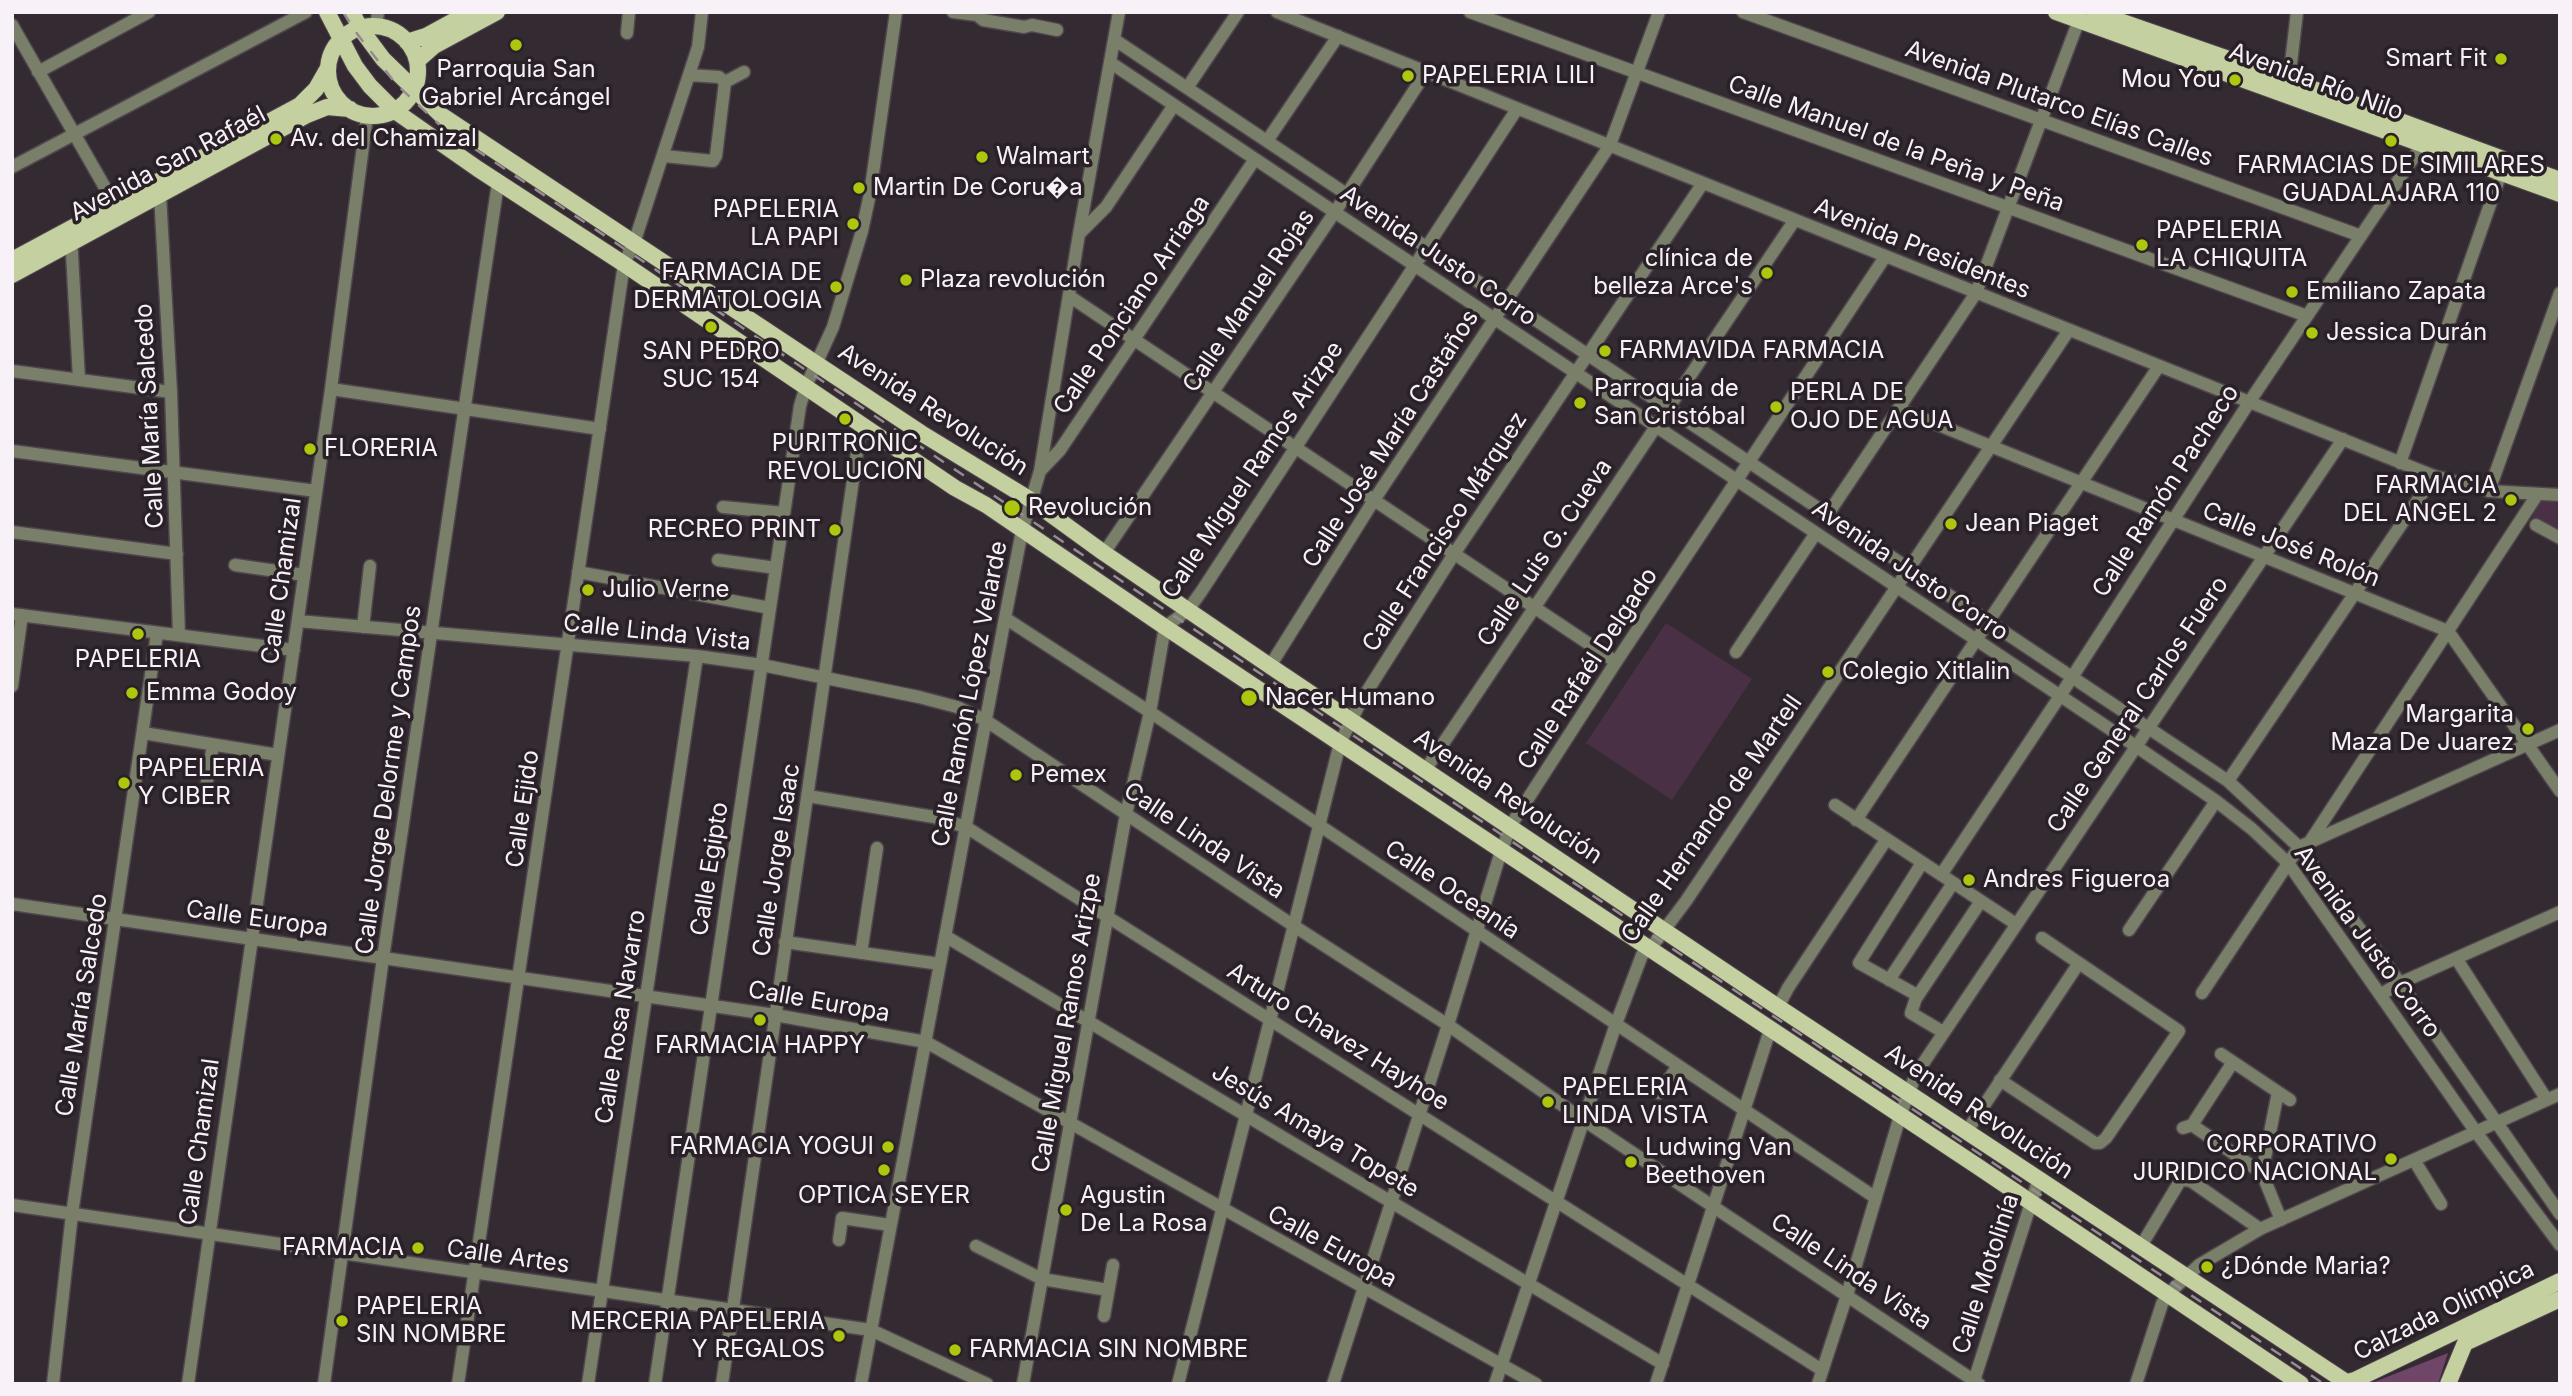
<!DOCTYPE html>
<html>
<head>
<meta charset="utf-8">
<style>
  body { margin:0 }
  #map { position:relative; width:2572px; height:1396px; overflow:hidden; background:#342a32; font-family:Inter,sans-serif }
  canvas { display:block }
  .frame { position:absolute; inset:0; border:14px solid #f8f1f7; pointer-events:none }
</style>
</head>
<body>
<div id="map">
<canvas width="2572" height="1396"></canvas>
<div class="frame"></div>
</div>
<script>
const g = document.querySelector('canvas').getContext('2d');
g.lineJoin = 'round';
function paint(path, color) {
  g.fillStyle = color;
  g.fill(path, 'evenodd');
}
function poly(rows) {
  const path = new Path2D();
  for (const r of rows) {
    if (r.length === 3) {
      path.moveTo(r[0] + r[2], r[1]);
      path.arc(r[0], r[1], r[2], 0, 2 * Math.PI);
      continue;
    }
    path.moveTo(r[0], r[1]);
    for (let i = 2; i < r.length; i += 2) path.lineTo(r[i], r[i + 1]);
  }
  return path;
}
function trace(path, color, width, dash) {
  g.strokeStyle = color;
  g.lineWidth = width;
  g.lineCap = dash ? 'butt' : 'round';
  g.setLineDash(dash || []);
  g.stroke(path);
}
function drawText(font, color, halo, rows, align = 'center') {
  g.font = font + ' Inter,sans-serif';
  g.lineWidth = 7;
  g.setLineDash([]);
  g.textBaseline = 'middle';
  g.strokeStyle = halo;
  g.fillStyle = color;
  for (const [text, x, y, turn = 0] of rows) {
    g.save();
    g.translate(x, y);
    g.rotate((+turn || 0) * Math.PI / 180);
    g.textAlign = isNaN(turn) ? turn : align;
    if (halo) g.strokeText(text, 0, 0);
    g.fillText(text, 0, 0);
    g.restore();
  }
}
paint(poly([
  [2542,499,2560,500,2560,532,2532,517],
  [1666,623,1752,679,1672,800,1586,743]
]), '#493045');
paint(poly([
  [2448,1353,2438,1384,2369,1384]
]), '#6f4568');
const minor = poly([
  [953,12,977,15,983,20,1024,27,1032,25,1057,30],
  [1277,12,2434,476,2489,491,2560,495],
  [1470,12,2307,316],
  [1743,12,2361,236],
  [12,25,115,205,120,209],
  [376,27,378,12],
  [627,33,629,12],
  [1115,40,2228,781,2299,847,2400,983,2560,1214],
  [1111,63,2137,747,2216,801,2252,829,2288,863,2476,1132,2560,1245],
  [38,72,149,12],
  [689,75,719,77,725,82],
  [2289,80,2297,12],
  [725,82,744,72],
  [1187,88,1238,12],
  [1267,141,1338,36],
  [664,156,713,161,716,156,725,82],
  [12,167,306,12],
  [160,194,171,392,179,635],
  [1079,234,1106,207,1174,105],
  [71,236,79,379],
  [1069,296,1616,662],
  [12,371,171,392],
  [331,389,600,429],
  [1899,409,2448,631,2560,791],
  [12,451,316,491],
  [2400,463,2501,173],
  [1040,471,1060,450,1255,159],
  [2489,491,2560,293],
  [723,507,784,513],
  [1828,514,1976,293,2082,12],
  [2536,525,2560,538],
  [12,532,177,554],
  [1104,553,1347,194,1426,72],
  [718,560,776,568],
  [235,565,304,575],
  [578,572,770,608],
  [12,614,294,650],
  [1005,618,1150,712,1876,1198],
  [298,621,697,656,762,665,919,697,957,707,985,720,1294,926,1448,1025,1585,1121,1979,1384],
  [363,627,370,566],
  [1736,652,1816,533],
  [1270,666,1374,500,1610,145,1659,12],
  [12,686,22,615],
  [143,733,278,755],
  [1426,769,1794,221],
  [207,781,213,745],
  [2228,781,2434,476],
  [808,796,934,817,966,827,1822,1370],
  [1835,805,2016,924],
  [1856,820,2159,366],
  [2309,843,2537,495],
  [1922,863,1859,963,1917,995,1911,1013,1943,1032],
  [1941,875,2060,696,2250,401,2426,139],
  [12,904,775,1015,926,1042,1536,1384],
  [2129,930,2216,801],
  [945,936,1663,1364],
  [785,942,940,964],
  [861,953,877,848],
  [2456,958,2547,1100],
  [1889,980,1953,883],
  [2202,993,2299,847,2560,730],
  [2380,995,2400,983,2560,912],
  [1917,997,1981,901],
  [1778,1007,1788,988,1886,840],
  [2221,1054,2290,1100],
  [2000,1080,2095,1143,2100,1143,2106,1138,2179,1031,2042,938],
  [2278,1092,2262,1173,2281,1220],
  [1659,1093,1678,1066],
  [2192,1125,2262,1173],
  [2183,1128,2192,1125,2233,1062],
  [1967,1131,2079,963],
  [2414,1160,2441,1204],
  [12,1205,871,1330,987,1384],
  [839,1240,842,1218,890,1225],
  [976,1246,1042,1279,1108,1290],
  [2141,1246,2180,1181,2185,1180,2191,1181,2260,1229],
  [1104,1316,1113,1265],
  [53,1384,72,1214,157,633],
  [188,1384,331,389,367,116],
  [324,1384,383,958,498,183],
  [458,1384,624,264,636,237,698,47,702,12],
  [588,1384,697,656],
  [655,1384,800,406,806,386,833,327,862,231,870,194,896,12],
  [722,1384,861,425],
  [861,1384,1005,618,1022,531,1040,471,1079,234,1119,12],
  [1023,1384,1126,814,1150,712,1165,627,1188,610,1201,592,1517,109],
  [1178,1384,1340,743,1361,701,1454,554,1703,183],
  [1333,1384,1448,1025,1499,858,1511,825,1616,662,1885,257],
  [1495,1384,1616,1024,1642,955,1650,949,1686,901,2069,330],
  [1656,1384,1770,1030],
  [1818,1384,1847,1295,1900,1116,1916,1074,2343,439],
  [1973,1384,2039,1178],
  [2136,1384,2162,1304,2167,1295,2199,1265,2260,1229,2560,1094]
]);
const major = poly([
  [327,12,355,66,370,86,395,111,478,169,624,264,955,488,986,505,1165,627,1977,1166,2301,1384],
  [352,12,360,28,383,59,441,115,921,433,1031,500,1104,553,1270,666,1778,1007,2349,1384],
  [2056,12,2560,194],
  [2094,12,2289,80,2560,180],
  [373,71,45],
  [407,42,426,36,470,12],
  [417,61,434,46,497,12],
  [12,260,300,105,316,89,328,68],
  [12,275,307,115,327,107,350,109],
  [2340,1384,2355,1380,2560,1281],
  [2448,1384,2465,1343,2560,1299]
]);
trace(minor, '#4f464e', 15);
trace(major, '#4f464e', 18);
trace(minor, '#797f68', 12);
trace(major, '#c5d0a1', 16);
trace(poly([
  [343,12,358,35,396,84,442,127,2324,1384]
]), '#958c93', 2.5, [12, 12]);
for (const [x, y, r, color] of [
  [516,45,7,"#adc60e"],
  [2501,59,7,"#adc60e"],
  [1408,76,7,"#adc60e"],
  [2235,80,7,"#adc60e"],
  [276,139,7,"#adc60e"],
  [2391,141,7,"#adc60e"],
  [982,157,7,"#adc60e"],
  [859,188,7,"#adc60e"],
  [853,224,7,"#adc60e"],
  [2142,245,7,"#adc60e"],
  [1767,273,7,"#adc60e"],
  [906,280,7,"#adc60e"],
  [836,287,7,"#adc60e"],
  [2292,292,7,"#adc60e"],
  [711,327,7,"#adc60e"],
  [2312,333,7,"#adc60e"],
  [1605,351,7,"#adc60e"],
  [1580,403,7,"#adc60e"],
  [1776,407,7,"#adc60e"],
  [845,419,7,"#adc60e"],
  [310,449,7,"#adc60e"],
  [2511,500,7,"#adc60e"],
  [1012,508,9,"#adc60e"],
  [1951,524,7,"#adc60e"],
  [835,530,7,"#adc60e"],
  [588,590,7,"#adc60e"],
  [138,634,7,"#adc60e"],
  [1828,672,7,"#adc60e"],
  [132,693,7,"#adc60e"],
  [1249,698,9,"#adc60e"],
  [2528,729,7,"#adc60e"],
  [1016,775,7,"#adc60e"],
  [124,783,7,"#adc60e"],
  [1969,880,7,"#adc60e"],
  [760,1020,7,"#adc60e"],
  [1548,1102,7,"#adc60e"],
  [888,1147,7,"#adc60e"],
  [2391,1159,7,"#adc60e"],
  [1631,1162,7,"#adc60e"],
  [884,1170,7,"#adc60e"],
  [1066,1210,7,"#adc60e"],
  [418,1248,7,"#adc60e"],
  [2207,1267,7,"#adc60e"],
  [342,1321,7,"#adc60e"],
  [839,1336,7,"#adc60e"],
  [955,1350,7,"#adc60e"]
]) {
  const dot = new Path2D();
  dot.arc(x, y, r, 0, 2 * Math.PI);
  g.fillStyle = color;
  g.fill(dot);
  trace(dot, '#2a2128', 2.5);
}
drawText('24px', '#f8f1f7', '#2a2128', [
  ["Smart Fit",2487,59,"right"],
  ["Parroquia San",516,70,"center"],
  ["Gabriel Arcángel",516,98,"center"],
  ["PAPELERIA LILI",1422,76],
  ["Mou You",2221,80,"right"],
  ["Av. del Chamizal",290,139],
  ["Walmart",996,157],
  ["FARMACIAS DE SIMILARES",2391,166,"center"],
  ["GUADALAJARA 110",2391,194,"center"],
  ["Martin De Coru�a",873,188],
  ["PAPELERIA",839,210,"right"],
  ["LA PAPI",839,238,"right"],
  ["PAPELERIA",2156,231],
  ["LA CHIQUITA",2156,259],
  ["clínica de",1753,259,"right"],
  ["belleza Arce's",1753,287,"right"],
  ["FARMACIA DE",822,273,"right"],
  ["DERMATOLOGIA",822,301,"right"],
  ["Plaza revolución",920,280],
  ["Emiliano Zapata",2306,292],
  ["Jessica Durán",2326,333],
  ["FARMAVIDA FARMACIA",1619,351],
  ["SAN PEDRO",711,352,"center"],
  ["SUC 154",711,380,"center"],
  ["Parroquia de",1594,389],
  ["San Cristóbal",1594,417],
  ["PERLA DE",1790,393],
  ["OJO DE AGUA",1790,421],
  ["PURITRONIC",845,444,"center"],
  ["REVOLUCION",845,472,"center"],
  ["FLORERIA",324,449],
  ["FARMACIA",2497,486,"right"],
  ["DEL ANGEL 2",2497,514,"right"],
  ["Revolución",1028,508],
  ["Jean Piaget",1965,524],
  ["RECREO PRINT",821,530,"right"],
  ["Julio Verne",602,590],
  ["PAPELERIA",138,660,"center"],
  ["Colegio Xitlalin",1842,672],
  ["Emma Godoy",146,693],
  ["Nacer Humano",1265,698],
  ["Margarita",2514,715,"right"],
  ["Maza De Juarez",2514,743,"right"],
  ["PAPELERIA",138,769],
  ["Y CIBER",138,797],
  ["Pemex",1030,775],
  ["Andres Figueroa",1983,880],
  ["FARMACIA HAPPY",760,1046,"center"],
  ["PAPELERIA",1562,1088],
  ["LINDA VISTA",1562,1116],
  ["CORPORATIVO",2377,1145,"right"],
  ["JURIDICO NACIONAL",2377,1173,"right"],
  ["FARMACIA YOGUI",874,1147,"right"],
  ["Ludwing Van",1645,1148],
  ["Beethoven",1645,1176],
  ["OPTICA SEYER",884,1196,"center"],
  ["Agustin",1080,1196],
  ["De La Rosa",1080,1224],
  ["FARMACIA",404,1248,"right"],
  ["¿Dónde Maria?",2221,1267],
  ["PAPELERIA",356,1307],
  ["SIN NOMBRE",356,1335],
  ["MERCERIA PAPELERIA",825,1322,"right"],
  ["Y REGALOS",825,1350,"right"],
  ["FARMACIA SIN NOMBRE",969,1350]
], 'left');
drawText('24px', '#f8f1f7', '#2a2128', [
  ["Avenida Río Nilo",2316,82,20],
  ["Avenida Plutarco Elías Calles",2059,104,20],
  ["Calle Manuel de la Peña y Peña",1896,144,20],
  ["Avenida San Rafaél",168,164,-28],
  ["Avenida Presidentes",1922,249,22],
  ["Avenida Justo Corro",1438,256,34],
  ["Calle Manuel Rojas",1249,301,-56],
  ["Calle Ponciano Arriaga",1132,305,-56],
  ["Avenida Revolución",933,410,33],
  ["Calle María Salcedo",150,416,-93],
  ["Calle José María Castaños",1391,439,-57],
  ["Calle Miguel Ramos Arizpe",1253,470,-56],
  ["Calle Ramón Pacheco",2166,491,-57],
  ["Calle Francisco Márquez",1445,532,-57],
  ["Calle José Rolón",2291,545,22],
  ["Calle Luis G. Cueva",1545,553,-56],
  ["Avenida Justo Corro",1910,571,34],
  ["Calle Chamizal",282,581,-82],
  ["Calle Linda Vista",657,633,6],
  ["Calle Rafaél Delgado",1588,669,-57],
  ["Calle Ramón López Velarde",970,694,-79],
  ["Calle General Carlos Fuero",2138,705,-56],
  ["Calle Jorge Delorme y Campos",389,780,-82],
  ["Avenida Revolución",1508,797,34],
  ["Calle Ejido",523,809,-82],
  ["Calle Hernando de Martell",1712,819,-55],
  ["Calle Linda Vista",1204,841,34],
  ["Calle Jorge Isaac",777,860,-81],
  ["Calle Egipto",710,869,-81],
  ["Calle Oceanía",1452,890,34],
  ["Calle Europa",257,919,8],
  ["Avenida Justo Corro",2367,942,54],
  ["Calle Europa",819,1002,10],
  ["Calle María Salcedo",82,1005,-81],
  ["Calle Rosa Navarro",621,1017,-81],
  ["Calle Miguel Ramos Arizpe",1067,1023,-80],
  ["Arturo Chavez Hayhoe",1338,1037,32],
  ["Avenida Revolución",1979,1112,34],
  ["Jesús Amaya Topete",1315,1131,31],
  ["Calle Chamizal",200,1142,-82],
  ["Calle Europa",1332,1247,29],
  ["Calle Artes",508,1257,8],
  ["Calle Linda Vista",1851,1272,34],
  ["Calle Motolinía",1986,1274,-72],
  ["Calzada Olímpica",2444,1311,-26]
]);
</script>
</body>
</html>
